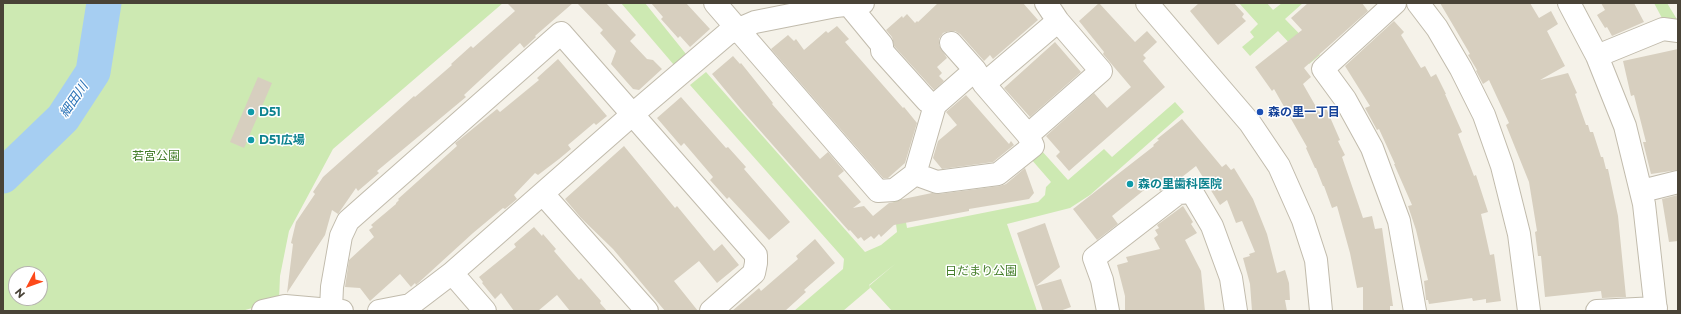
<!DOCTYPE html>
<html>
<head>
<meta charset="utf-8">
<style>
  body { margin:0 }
  #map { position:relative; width:1681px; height:314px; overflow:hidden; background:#f5f2e9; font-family:Montserrat,sans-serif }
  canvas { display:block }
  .frame { position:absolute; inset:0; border:4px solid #494337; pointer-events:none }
  .north { position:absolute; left:8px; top:266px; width:40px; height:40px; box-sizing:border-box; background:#fff; border:1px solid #b6b4af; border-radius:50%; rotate:229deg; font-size:11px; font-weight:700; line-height:16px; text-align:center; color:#494337 }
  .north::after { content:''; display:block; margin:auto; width:14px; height:18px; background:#fd4919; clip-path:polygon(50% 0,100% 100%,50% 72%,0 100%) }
</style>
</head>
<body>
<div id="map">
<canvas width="1681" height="314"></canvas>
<div class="frame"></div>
<div class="north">N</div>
</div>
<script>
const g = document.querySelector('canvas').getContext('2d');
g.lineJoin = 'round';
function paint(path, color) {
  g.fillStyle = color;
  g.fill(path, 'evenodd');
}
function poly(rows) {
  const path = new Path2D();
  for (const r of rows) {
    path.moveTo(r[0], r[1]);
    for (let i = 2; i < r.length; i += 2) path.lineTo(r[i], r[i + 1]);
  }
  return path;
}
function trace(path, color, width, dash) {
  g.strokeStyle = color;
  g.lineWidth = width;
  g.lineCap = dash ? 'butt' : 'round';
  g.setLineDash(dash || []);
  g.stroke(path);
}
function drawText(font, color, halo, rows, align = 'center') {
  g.font = font + ' Montserrat,"Noto Sans JP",sans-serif';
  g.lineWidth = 3;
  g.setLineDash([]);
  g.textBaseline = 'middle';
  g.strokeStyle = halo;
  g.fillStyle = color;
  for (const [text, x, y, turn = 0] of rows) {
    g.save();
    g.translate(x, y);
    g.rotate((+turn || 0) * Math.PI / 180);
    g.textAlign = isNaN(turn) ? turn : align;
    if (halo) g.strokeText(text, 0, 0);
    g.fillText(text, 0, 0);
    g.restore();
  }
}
paint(poly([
  [3,3,503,3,333,149,289,231,280,276,279,300,242,311,3,311],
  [16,274,40,274,40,298,16,298],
  [621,3,645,3,686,54,674,65],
  [1239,3,1267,3,1273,10,1282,3,1303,3,1285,19,1320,55,1309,64,1278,31,1250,56,1242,47,1254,37,1250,32,1258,24],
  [1654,3,1667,3,1678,21,1663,20],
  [706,72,865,252,881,245,897,232,893,199,901,194,907,228,1038,202,1045,195,1046,187,1051,182,1031,159,1041,150,1068,180,1104,149,1112,157,1175,102,1184,112,1090,195,1070,208,1007,224,1037,311,892,311,869,286,895,264,869,285,870,288,843,311,794,311,843,269,844,259,690,85]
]), '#cde9b2');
trace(poly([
  [3,176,63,118,93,72,104,3]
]), '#a6cef2', 35);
paint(poly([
  [507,3,573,3,535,36,536,37,524,48,520,43,464,95,466,97,377,171,379,173,358,191,356,188,338,214,332,210,325,235,287,293,293,244,291,243,296,222,315,194,313,192,323,177,414,96,415,97,452,65,451,64,471,46,473,48,515,11],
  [577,3,606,3,636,35,630,41,647,59,653,60,662,69,639,90,633,89,611,64,616,51,600,33,603,30],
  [651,3,686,3,710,29,690,47,680,36,678,38,661,19,663,17],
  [938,3,1023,3,1038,20,993,59,990,55,984,61,960,34,955,31,949,31,943,33,939,39,939,45,947,58,937,67,942,73,939,76,944,81,934,90,894,46,892,37,886,30,902,16,903,18,907,14,915,23,917,21,918,22],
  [1099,3,1135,42,1147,31,1157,42,1143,55,1146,58,1143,61,1165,87,1069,171,1056,156,1060,152,1046,136,1094,93,1107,108,1131,87,1103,54,1104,52,1079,21],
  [1199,3,1234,3,1244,14,1242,17,1246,21,1218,45,1190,11],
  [1308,3,1362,3,1368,11,1304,68,1311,77,1303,84,1319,112,1326,108,1340,140,1338,141,1345,155,1342,157,1363,218,1372,216,1375,229,1382,228,1393,306,1390,306,1390,311,1363,311,1363,287,1357,288,1350,253,1337,206,1332,208,1324,186,1323,186,1316,168,1315,168,1306,148,1307,147,1274,89,1272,91,1255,67,1302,30,1291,18],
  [1440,3,1530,3,1539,18,1551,11,1558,24,1547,31,1565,66,1540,80,1568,73,1577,93,1575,94,1586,125,1588,125,1590,132,1593,132,1601,157,1603,157,1606,169,1608,169,1618,216,1626,297,1602,298,1601,291,1545,297,1541,256,1538,256,1535,232,1537,231,1529,182,1506,125,1509,123,1489,80,1483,84,1476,71,1477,70,1468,55,1470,54],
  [1601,3,1634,3,1644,22,1612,36,1607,27,1605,28,1597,15,1605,10],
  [1394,21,1404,32,1401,35,1421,68,1425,66,1431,77,1436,74,1446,94,1445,94,1462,132,1458,134,1474,176,1476,175,1488,212,1481,214,1490,255,1494,254,1501,301,1486,303,1486,299,1473,301,1472,298,1429,304,1428,300,1426,300,1424,281,1428,280,1416,230,1408,206,1412,205,1394,164,1395,164,1379,129,1377,130,1365,108,1370,106,1345,66],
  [837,26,849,39,845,42,903,108,904,107,917,123,905,163,888,178,883,178,771,49,788,35,794,41,796,39,804,50,826,31,828,33],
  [1055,42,1081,72,1030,117,1004,88],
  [1678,49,1678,170,1651,174,1643,142,1646,142,1634,95,1631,96,1623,61],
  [733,56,740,64,741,63,773,103,772,104,820,159,828,152,844,171,838,176,861,202,853,208,864,206,873,216,889,203,895,202,903,199,932,193,939,194,1000,186,1006,184,1025,168,1034,193,1029,199,969,209,969,211,894,225,881,237,879,234,874,239,871,236,864,241,861,237,858,239,850,230,849,231,832,212,741,109,712,74],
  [558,59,607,116,596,125,594,123,568,145,571,149,559,159,538,175,535,173,514,195,517,199,505,209,503,208,473,233,416,285,415,283,411,287,400,274,370,301,360,288,345,287,349,260,374,237,369,230,373,227,371,225,396,204,396,203,399,200,398,199,457,146,455,143,459,140,497,109,500,112,539,80,537,78],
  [258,77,272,83,244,148,230,142],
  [966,95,1009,144,1011,141,1014,145,993,162,942,169,933,158,938,141,957,125,946,112],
  [681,97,726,148,728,147,746,167,744,169,790,222,769,240,729,197,727,199,710,180,713,177,684,143,681,146,657,118],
  [1182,119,1222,167,1226,164,1231,170,1234,168,1253,199,1267,234,1277,273,1285,270,1289,283,1290,300,1285,300,1287,311,1252,311,1250,284,1243,258,1250,256,1249,254,1255,252,1242,221,1236,223,1227,200,1220,205,1196,166,1177,181,1170,183,1160,191,1154,182,1112,216,1118,224,1097,240,1073,209,1154,146,1153,145,1159,140,1157,139],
  [624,146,675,208,677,206,714,251,722,244,739,265,717,283,699,261,674,281,698,311,665,311,613,249,581,218,565,199],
  [1678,195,1678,241,1669,242,1662,199],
  [1183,206,1193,222,1191,224,1197,233,1185,240,1201,271,1205,311,1125,310,1125,296,1117,265,1128,262,1126,257,1160,249,1154,238,1158,235,1155,230,1159,228,1157,225],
  [1045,223,1060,267,1036,286,1061,279,1071,307,1060,311,1043,311,1017,233],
  [534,227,542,236,543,234,556,249,554,251,579,280,581,278,601,301,600,303,607,311,570,311,557,295,538,311,514,311,501,293,495,299,482,283,483,282,479,277,516,247,514,244],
  [815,239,835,263,804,290,806,292,785,311,732,311,759,288,761,291,798,259,796,256]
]), '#d7cfbf');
const minor = poly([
  [715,3,878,191,894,190,915,174,935,105,975,70,951,43],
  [1147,3,1250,123,1279,166,1303,220,1316,260,1321,311],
  [1395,3,1323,69,1345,99,1372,148,1399,221,1415,311],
  [1418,3,1437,28,1461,69,1484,115,1502,166,1519,234,1529,311],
  [1569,3,1597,56,1625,126,1644,204,1656,311],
  [849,5,882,45,882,51,927,101,935,105],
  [1597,56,1663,29,1678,31],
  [975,70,984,84,1028,135,1101,71,1058,21,1046,3],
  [984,84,1058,21],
  [915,174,937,182,998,174,1033,146,1028,135],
  [1642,191,1678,182],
  [543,194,647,311],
  [452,273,485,311],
  [331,309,332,287,341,236,348,221,561,33,756,255,756,263,754,273,711,311],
  [263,311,285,306,342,311],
  [379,311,410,305,452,273,633,114,727,34,755,22,836,6,863,3],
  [1108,311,1102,280,1094,258,1178,193,1192,192,1212,226,1231,278,1236,311],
  [1597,311,1656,308]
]);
trace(minor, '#c1bbac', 24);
trace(minor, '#fff', 22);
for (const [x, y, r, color] of [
  [251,112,4,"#0f9aa8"],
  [1260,112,4,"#1a4fb4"],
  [251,140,4,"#0f9aa8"],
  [1130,184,4,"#0f9aa8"]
]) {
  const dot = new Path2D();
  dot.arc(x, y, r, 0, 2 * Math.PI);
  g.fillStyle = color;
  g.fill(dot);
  trace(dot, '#fff', 1.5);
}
drawText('bold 12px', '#0d838f', '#fff', [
  ["D51",259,112],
  ["D51広場",259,140],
  ["森の里歯科医院",1138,184]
], 'left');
drawText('bold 12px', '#164399', '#fff', [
  ["森の里一丁目",1268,112]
], 'left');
drawText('12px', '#437d29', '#fff', [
  ["若宮公園",156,156],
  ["日だまり公園",981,271]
]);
drawText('italic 13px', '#2e75b8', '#fff', [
  ["細田川",74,100,-55]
]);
</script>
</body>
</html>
